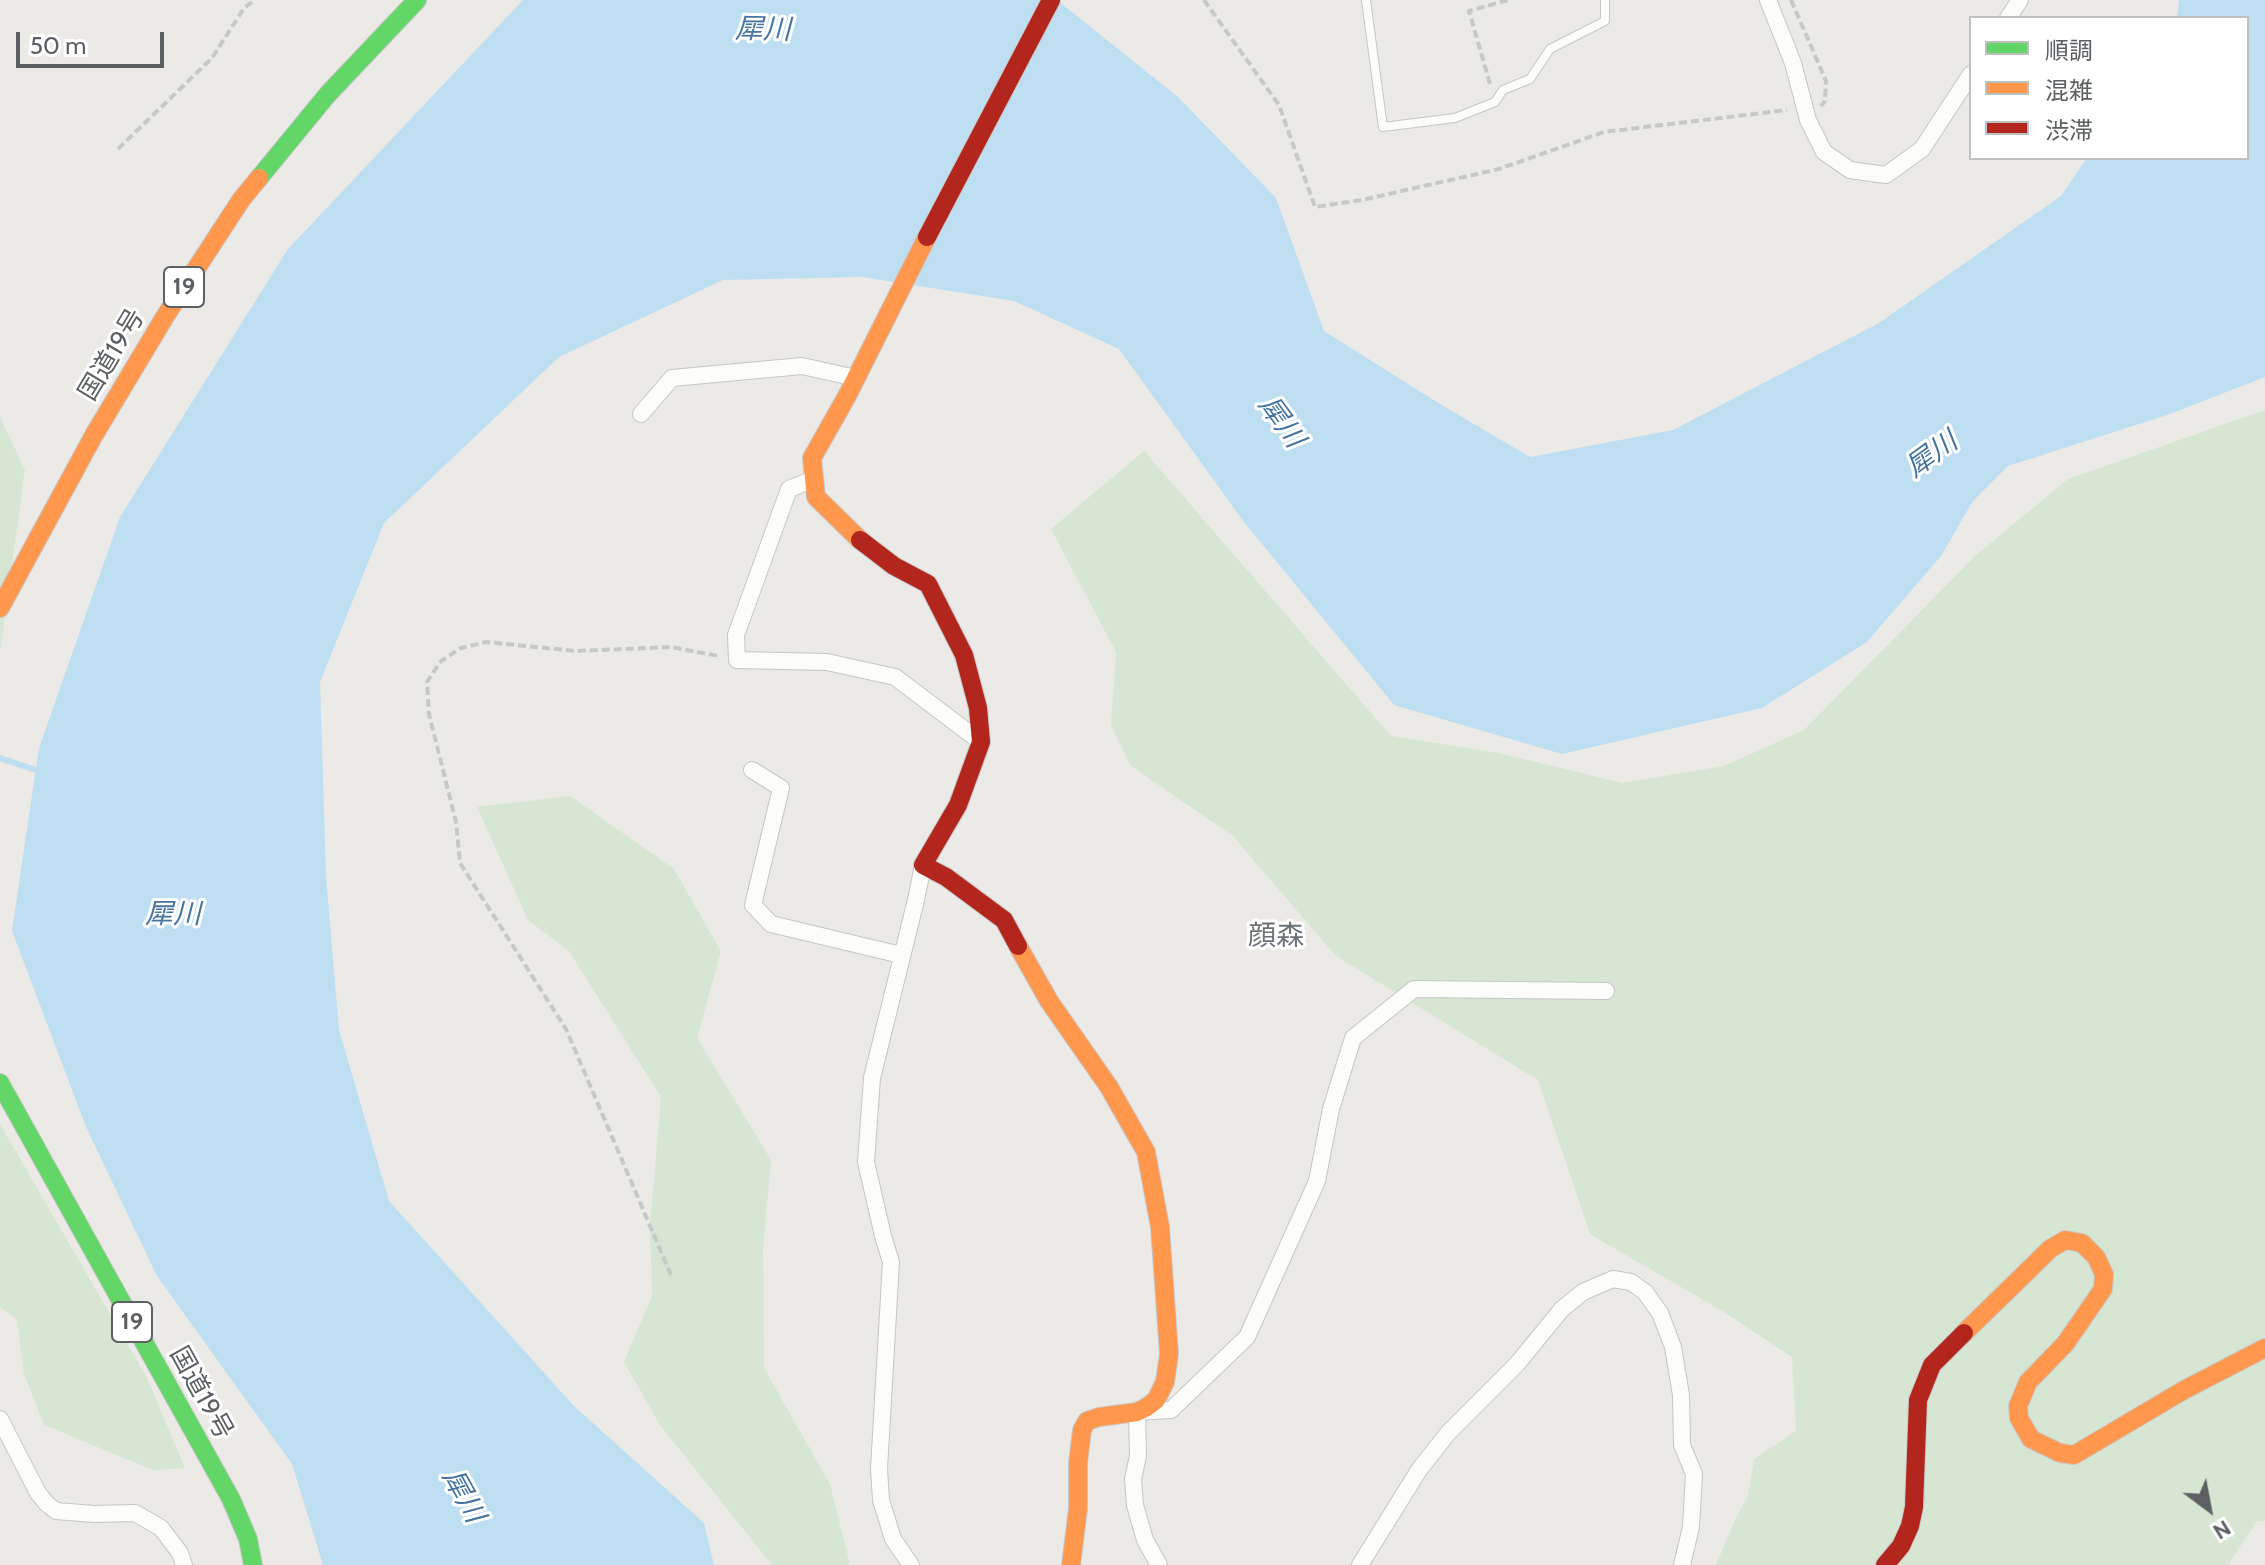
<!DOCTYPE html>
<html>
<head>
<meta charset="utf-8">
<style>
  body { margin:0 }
  #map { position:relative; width:2265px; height:1565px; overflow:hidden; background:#ebeae6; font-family:Cabin,"Noto Sans JP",sans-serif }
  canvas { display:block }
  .legend { position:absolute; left:1969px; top:16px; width:280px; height:144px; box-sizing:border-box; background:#fff; border:2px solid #bebfc1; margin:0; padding:10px 14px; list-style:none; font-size:24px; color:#5c6063 }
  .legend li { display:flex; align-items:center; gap:16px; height:40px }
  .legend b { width:40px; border:2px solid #bebfc1 }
  .north { position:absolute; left:2169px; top:1469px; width:80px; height:80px; -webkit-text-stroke:6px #fff; paint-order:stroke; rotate:148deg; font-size:22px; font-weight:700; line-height:32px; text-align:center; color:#5c6063 }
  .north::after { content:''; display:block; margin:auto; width:28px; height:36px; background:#5c6063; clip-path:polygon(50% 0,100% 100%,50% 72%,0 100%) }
  .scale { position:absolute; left:16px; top:32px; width:148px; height:36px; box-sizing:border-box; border:4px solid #5c6063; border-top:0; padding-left:10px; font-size:24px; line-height:28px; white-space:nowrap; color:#5c6063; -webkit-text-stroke:6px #fff; paint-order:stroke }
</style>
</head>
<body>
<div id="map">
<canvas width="2265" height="1565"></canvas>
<ul class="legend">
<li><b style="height:10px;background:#63d668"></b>順調</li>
<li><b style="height:10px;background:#ff974d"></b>混雑</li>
<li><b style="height:10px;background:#b3261e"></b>渋滞</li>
</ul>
<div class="north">N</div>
<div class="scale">50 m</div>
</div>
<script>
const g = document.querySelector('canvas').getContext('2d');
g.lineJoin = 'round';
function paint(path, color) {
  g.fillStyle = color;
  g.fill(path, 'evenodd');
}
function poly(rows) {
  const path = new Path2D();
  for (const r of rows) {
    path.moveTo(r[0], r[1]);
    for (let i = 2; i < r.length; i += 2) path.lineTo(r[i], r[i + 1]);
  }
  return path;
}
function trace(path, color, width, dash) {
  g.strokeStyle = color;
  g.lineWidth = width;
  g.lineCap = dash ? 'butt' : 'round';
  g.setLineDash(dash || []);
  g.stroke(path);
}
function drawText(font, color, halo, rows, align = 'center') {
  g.font = font + ' Cabin,"Noto Sans JP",sans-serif';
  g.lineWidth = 6;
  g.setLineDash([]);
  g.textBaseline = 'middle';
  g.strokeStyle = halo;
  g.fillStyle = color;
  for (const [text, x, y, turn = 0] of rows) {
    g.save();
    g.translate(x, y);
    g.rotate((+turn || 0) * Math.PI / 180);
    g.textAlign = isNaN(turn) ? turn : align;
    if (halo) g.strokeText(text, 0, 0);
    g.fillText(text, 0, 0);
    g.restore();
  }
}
paint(poly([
  [2265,410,2265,1521,2257,1521,2228,1565,1716,1565,1735,1520,1748,1496,1754,1459,1796,1431,1792,1357,1724,1312,1590,1234,1538,1080,1336,956,1233,836,1131,766,1111,726,1116,652,1051,529,1144,451,1391,736,1499,753,1622,783,1724,766,1804,730,1976,555,2068,479],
  [0,417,25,470,0,652],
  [570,796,674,869,721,951,697,1038,771,1160,763,1249,764,1368,830,1484,850,1565,772,1565,660,1425,624,1362,652,1296,650,1225,661,1097,569,951,528,920,477,807],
  [0,1124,147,1378,185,1468,153,1470,44,1425,24,1374,17,1320,0,1307]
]), '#d6e6d3');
paint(poly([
  [523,0,1057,0,1178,97,1276,198,1324,331,1440,404,1530,457,1673,430,1879,323,2061,196,2087,158,2247,158,2247,18,2177,18,2179,0,2265,0,2265,377,2170,414,2008,466,1973,501,1941,556,1867,642,1762,708,1562,754,1394,705,1244,522,1119,349,1014,301,862,277,723,280,559,357,384,523,320,682,326,876,339,1030,389,1201,574,1406,704,1523,714,1565,323,1565,292,1464,157,1276,86,1127,12,931,39,748,120,517,288,249]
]), '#bedff2');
trace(poly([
  [0,758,42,772]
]), '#bedff2', 6);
const lane = poly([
  [1366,0,1383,127,1455,118,1495,102,1503,90,1530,79,1550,49,1605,21,1605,0]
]);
const street = poly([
  [1768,0,1793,63,1808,120,1824,152,1850,170,1886,175,1922,149,1971,74],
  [2008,18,2020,0],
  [641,414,672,378,802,366,856,378],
  [814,479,789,489,736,635,737,660,827,662,895,677,981,742],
  [752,770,781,788,753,905,771,924,901,955],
  [0,1419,38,1493,47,1504,56,1511,94,1514,135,1513,161,1528,180,1553,184,1565],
  [911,1565,893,1539,881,1500,879,1469,891,1262,883,1236,866,1162,872,1078,916,900,923,865],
  [1159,1565,1145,1540,1135,1505,1133,1479,1138,1456,1137,1412,1171,1410,1247,1337,1317,1181,1331,1109,1353,1038,1414,989,1606,991],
  [1360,1565,1419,1470,1448,1433,1517,1364,1562,1309,1583,1292,1613,1279,1631,1282,1645,1292,1660,1313,1673,1347,1681,1395,1682,1445,1694,1474,1691,1527,1682,1565]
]);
const fast = poly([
  [259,178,328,94,417,0],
  [0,1083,231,1499,248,1539,253,1565]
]);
const slow = poly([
  [860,540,816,497,812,458,847,396,927,237],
  [0,608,94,435,166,315,241,200,259,178],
  [1018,946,1049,1001,1109,1087,1146,1152,1160,1227,1169,1354,1165,1382,1156,1400,1147,1407,1137,1412,1099,1417,1087,1421,1082,1430,1078,1463,1078,1509,1071,1565],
  [1964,1333,2050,1249,2065,1240,2082,1243,2096,1257,2104,1274,2103,1289,2065,1344,2028,1382,2018,1406,2019,1418,2031,1439,2060,1453,2074,1455,2184,1390,2265,1348]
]);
const jam = poly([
  [927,237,1051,0],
  [860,540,894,566,928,584,964,655,978,708,981,742,958,805,923,865,946,877,1004,920,1018,946],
  [1885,1565,1901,1546,1910,1526,1914,1507,1918,1400,1932,1365,1964,1333]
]);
trace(lane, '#c5c6c6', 10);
trace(street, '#c5c6c6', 18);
trace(fast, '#c8c8c8', 20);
trace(slow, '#c8c8c8', 20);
trace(jam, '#c8c8c8', 20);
trace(poly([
  [1204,0,1279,105,1315,207,1362,200,1499,169,1604,132,1787,110],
  [1791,0,1826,81,1825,101,1821,106],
  [1490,84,1469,11,1508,0],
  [118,149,212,58,244,8,255,0],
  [671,1275,566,1029,460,863,456,822,429,714,427,682,441,661,461,648,486,642,576,651,671,647,719,656]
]), '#c5cac8', 4, [8, 4]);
trace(lane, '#fcfcfb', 8);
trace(street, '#fcfcfb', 16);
trace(fast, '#63d668', 18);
trace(slow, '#ff974d', 18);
trace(jam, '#b3261e', 18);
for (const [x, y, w] of [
  [184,287,40],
  [132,1322,40]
]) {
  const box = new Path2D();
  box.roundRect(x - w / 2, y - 20, w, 40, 6);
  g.fillStyle = '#fff';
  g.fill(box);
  trace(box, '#5c6063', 2);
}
drawText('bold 24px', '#5c6063', null, [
  ["19",184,287],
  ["19",132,1322]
]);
drawText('26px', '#5c6063', '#fff', [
  ["国道19号",112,355,-59],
  ["国道19号",201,1393,61]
]);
drawText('italic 28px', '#4676a0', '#fff', [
  ["犀川",763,30,1],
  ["犀川",1281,422,54],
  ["犀川",1932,455,-36],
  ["犀川",173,915],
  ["犀川",463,1496,61]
]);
drawText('28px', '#6d7275', '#fff', [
  ["顔森",1276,937]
]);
</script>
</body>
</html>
